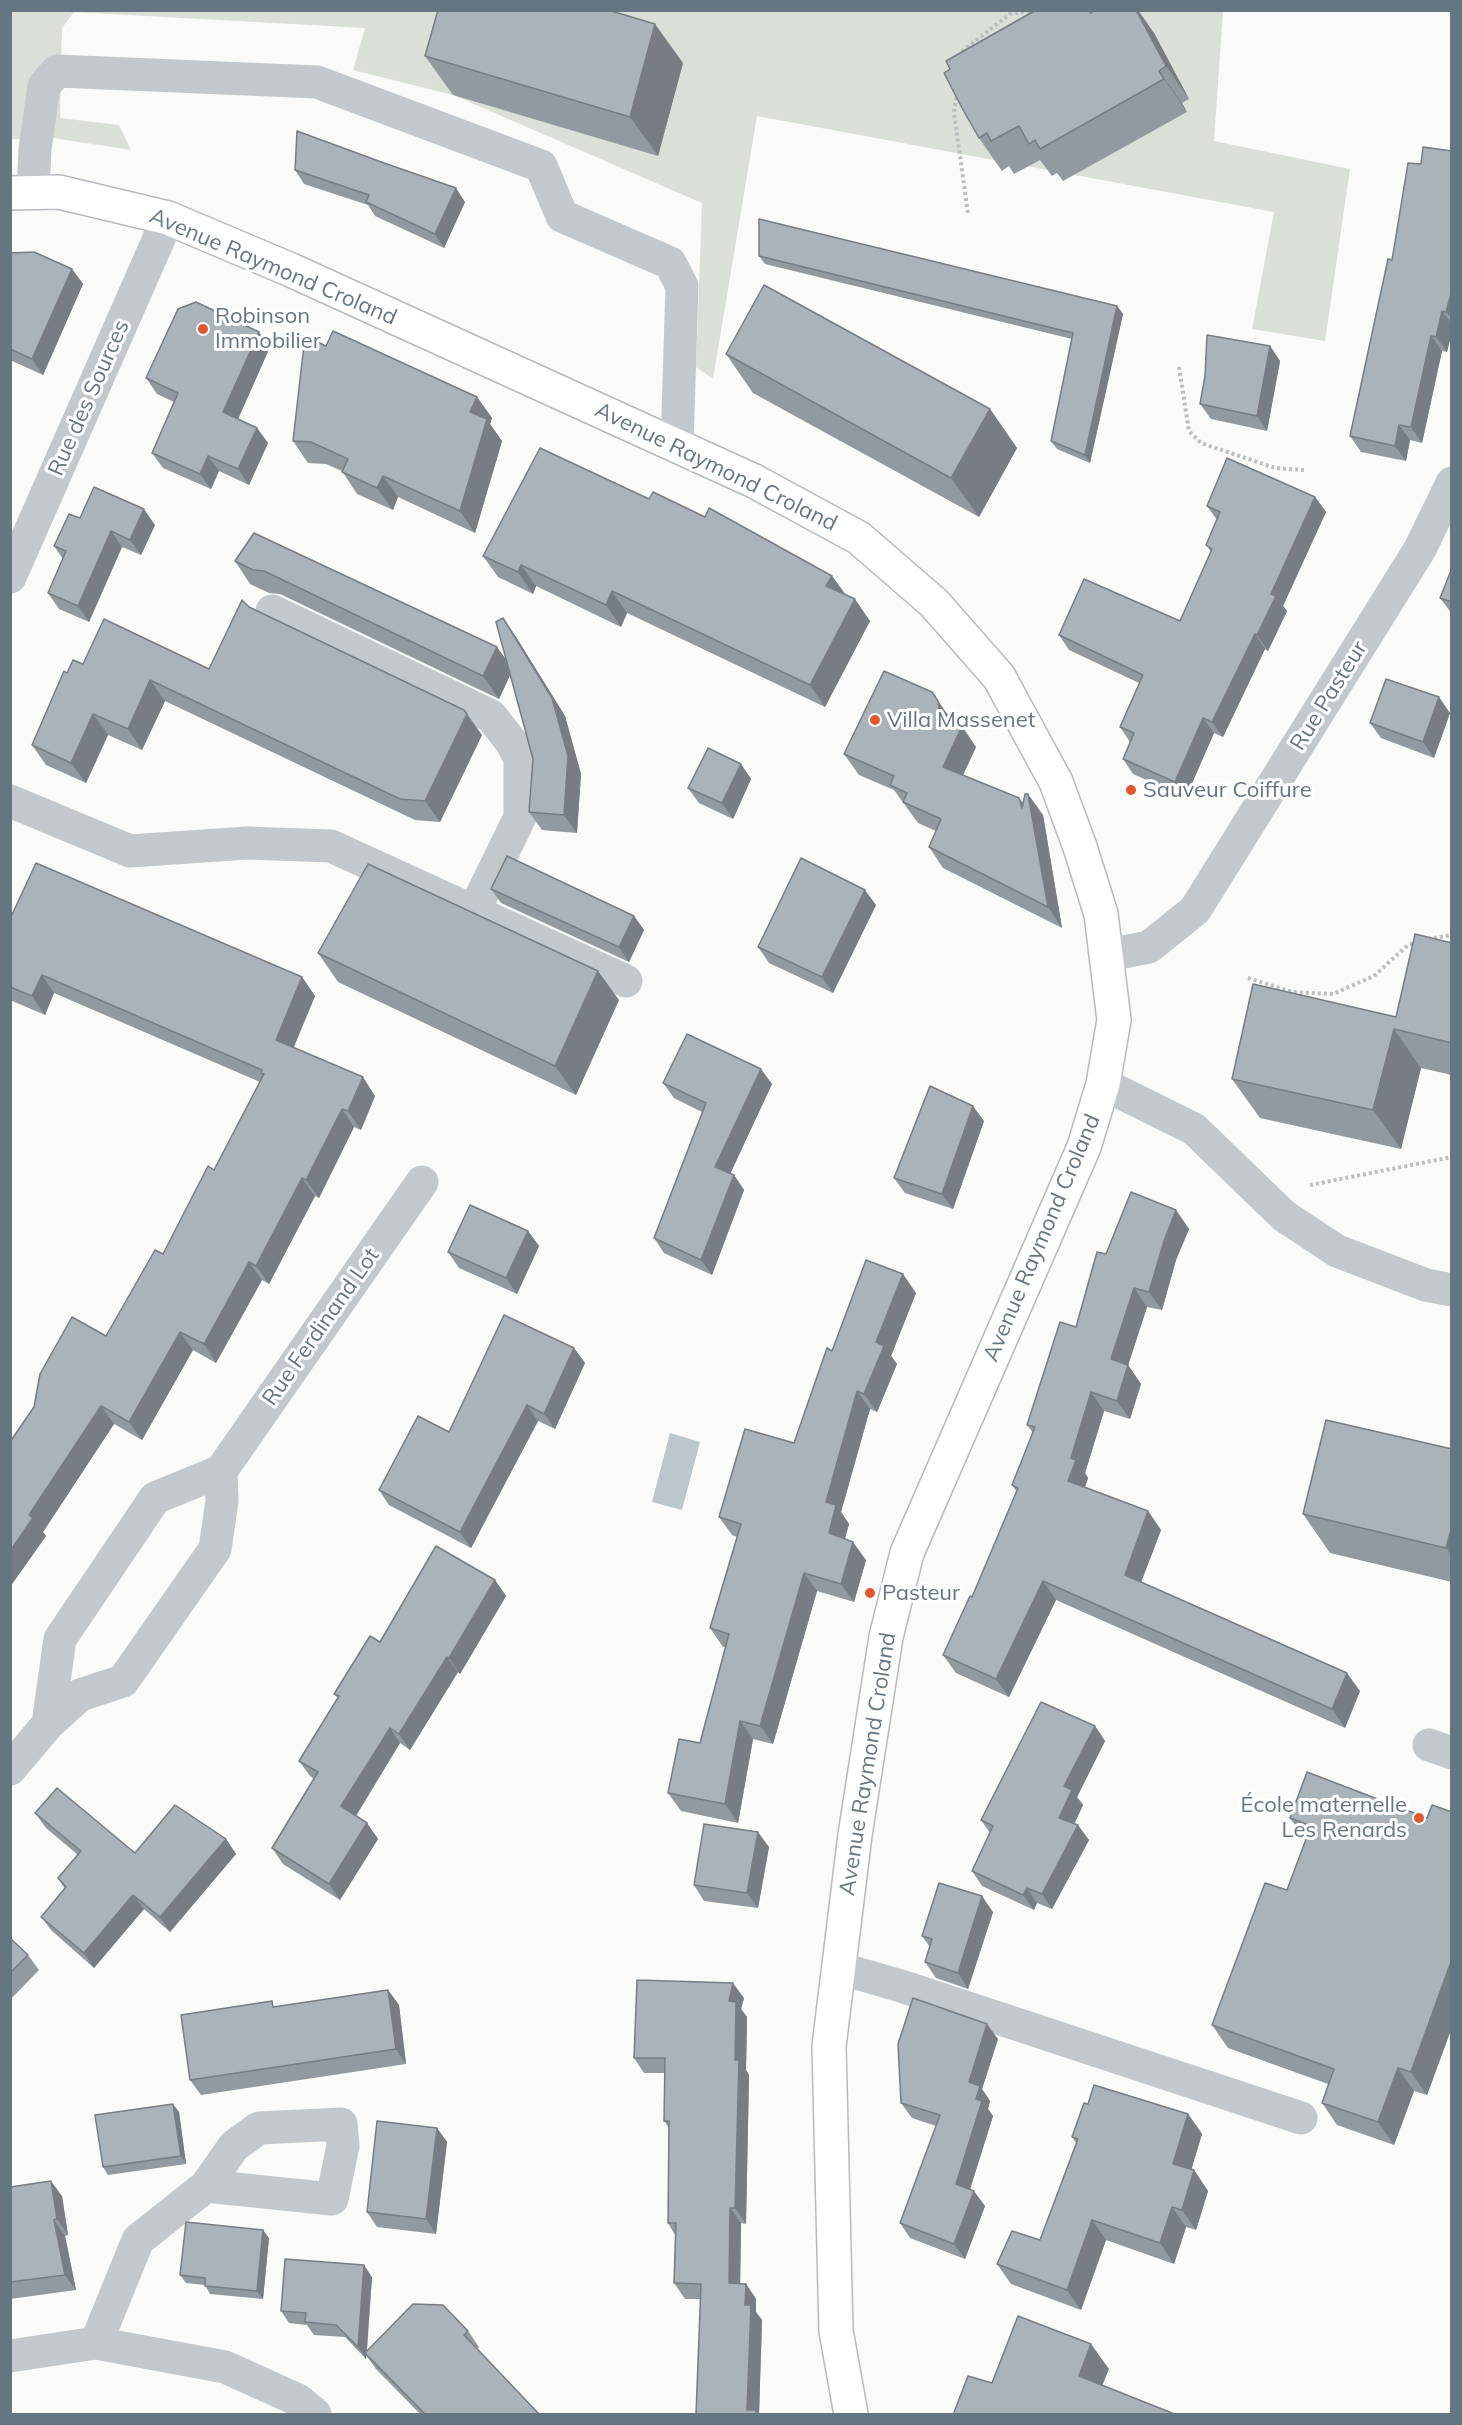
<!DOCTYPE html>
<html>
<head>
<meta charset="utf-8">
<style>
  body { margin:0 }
  #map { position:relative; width:1462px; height:2425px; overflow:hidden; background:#fafaf8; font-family:Mulish,sans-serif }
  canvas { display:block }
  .frame { position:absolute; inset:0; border:12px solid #657683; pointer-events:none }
</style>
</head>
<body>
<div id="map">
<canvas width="1462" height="2425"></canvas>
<div class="frame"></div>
</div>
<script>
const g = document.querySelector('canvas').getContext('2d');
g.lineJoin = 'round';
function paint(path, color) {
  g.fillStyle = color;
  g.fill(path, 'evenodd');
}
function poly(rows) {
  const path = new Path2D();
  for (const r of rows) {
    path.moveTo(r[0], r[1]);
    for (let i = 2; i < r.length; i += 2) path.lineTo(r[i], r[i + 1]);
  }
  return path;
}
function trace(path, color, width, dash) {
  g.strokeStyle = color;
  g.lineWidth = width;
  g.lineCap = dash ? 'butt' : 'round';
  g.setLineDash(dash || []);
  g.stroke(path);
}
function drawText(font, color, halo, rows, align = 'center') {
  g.font = font + ' Mulish,sans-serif';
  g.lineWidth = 6;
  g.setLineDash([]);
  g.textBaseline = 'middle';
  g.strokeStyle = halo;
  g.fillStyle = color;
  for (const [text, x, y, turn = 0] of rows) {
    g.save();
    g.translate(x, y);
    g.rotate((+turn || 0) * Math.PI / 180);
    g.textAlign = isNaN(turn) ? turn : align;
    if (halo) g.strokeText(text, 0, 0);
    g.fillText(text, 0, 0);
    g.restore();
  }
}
paint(poly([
  [10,11,1223,11,1214,141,1350,169,1325,341,1252,329,1274,212,757,116,713,379,696,367,702,203,453,95,353,70,365,28,74,12,62,28,60,118,119,125,131,150,53,138,11,139]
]), '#dadfd7');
paint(poly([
  [670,1433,700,1442,682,1510,652,1502]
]), '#bbc7cb');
const major = poly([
  [10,193,59,192,168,218,291,270,754,481,859,538,934,603,999,677,1056,782,1080,847,1101,914,1114,1020,1103,1084,1084,1147,907,1553,886,1637,855,1835,829,2046,836,2331,851,2414]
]);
trace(major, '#b5babe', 36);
trace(poly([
  [961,57,961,52,1010,14,1038,10],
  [957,91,954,112,968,214],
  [1179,367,1189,431,1201,443,1275,468,1304,470],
  [1428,939,1452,935],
  [1248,978,1292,992,1333,994,1374,976,1408,945,1418,942],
  [1310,1185,1452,1157]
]), '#bbbfc2', 4, [3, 3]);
trace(poly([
  [33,193,35,149,44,86,57,71,317,82,541,166,562,216,670,263,682,286,677,446],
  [10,577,168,218],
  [272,611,491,716,512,743,520,759,520,817,474,911],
  [10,801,130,851,247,843,331,846,626,981],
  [1108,955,1149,947,1195,910,1420,549,1452,483],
  [1103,1084,1194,1129,1284,1216,1337,1251,1426,1285,1452,1290],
  [48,1724,60,1639,155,1498,221,1471,422,1182],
  [1429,1745,1452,1753],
  [10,1769,48,1724,80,1695,123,1681,215,1549,222,1501,221,1471],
  [839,1968,901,1986,1301,2118],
  [96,2343,138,2240,206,2186,234,2146,259,2128,341,2124,343,2146,332,2199,206,2186],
  [10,2356,96,2343,225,2367,298,2400,315,2414]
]), '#c3c8cc', 33);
trace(major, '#fff', 33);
paint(poly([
  [1036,10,1092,10,1154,33,1189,99,1182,103,1187,112,1063,181,1057,173,1052,176,1040,160,1014,174,1009,166,1002,171,979,138],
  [425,56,683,63,658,156,453,95],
  [1452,151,1452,332,1447,352,1442,351,1422,443,1410,440,1406,461,1361,452,1350,436,1392,260,1421,164],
  [295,170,465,202,444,248,375,216,368,205,304,184],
  [10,253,72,269,83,284,43,375,10,360],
  [759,256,1117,306,1123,314,1090,463,1057,449,1051,441,1072,339,765,264],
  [326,346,477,397,492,418,490,424,502,441,475,533,398,497,393,510,357,494,342,471,326,464,308,463,293,441],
  [1270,346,1280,361,1267,431,1211,419,1200,404],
  [270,347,238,419,257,428,268,443,249,485,219,471,211,489,163,468,152,453,174,402,157,394,146,378],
  [726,354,990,409,1017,448,979,517,753,393],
  [1315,497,1326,512,1283,606,1287,611,1268,651,1265,649,1223,737,1214,733,1186,797,1133,774,1123,759,1130,742,1120,727,1139,683,1069,650,1059,635,1180,621,1211,552,1206,545,1217,520,1207,506],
  [649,499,832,576,846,595,870,621,825,707,627,613,621,627,536,586,533,594,498,577,483,556],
  [80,518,155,525,141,555,122,547,89,622,59,609,48,593,63,559,54,546],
  [235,561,506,659,503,618,516,637,565,716,581,774,577,833,542,830,529,812,533,759,510,675,499,699,280,594,269,593,250,584],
  [1452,568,1452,614,1440,598],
  [249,607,482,735,440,822,415,820,165,701,142,750,108,735,86,783,46,765,32,745,67,673,83,664,209,669],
  [947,713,952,722,976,747,963,775,1023,803,1043,815,1062,928,943,868,929,847,936,831,918,823,894,790,859,775,844,754],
  [1450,713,1434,758,1381,738,1370,723],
  [741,764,751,779,733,819,699,803,688,788],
  [491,889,634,916,644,930,629,962,501,903],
  [876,905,833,993,769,963,758,947],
  [10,919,302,977,315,996,294,1047,375,1096,361,1130,354,1127,319,1198,315,1196,269,1284,262,1280,216,1363,193,1350,142,1440,114,1424,43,1532,46,1536,10,1587,106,1336,163,1254,214,1170,260,1082,54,993,45,1015,10,1000],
  [1452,943,1452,1075,1421,1068,1401,1149,1260,1118,1232,1079,1396,1017],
  [318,953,619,1000,576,1095,338,982],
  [663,1083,772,1084,730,1173,734,1175,744,1190,712,1275,664,1253,654,1238,702,1112,674,1098],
  [984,1121,953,1209,905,1193,894,1178],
  [1176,1210,1189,1229,1176,1260,1162,1310,1147,1307,1128,1365,1141,1384,1130,1419,1104,1411,1085,1473,1088,1478,1085,1487,1148,1511,1161,1530,1141,1582,1360,1691,1345,1728,1056,1600,1009,1697,956,1673,943,1655,972,1597,1017,1492,1012,1485,1033,1433,1027,1425,1076,1327,1106,1254],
  [528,1231,539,1246,517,1294,459,1268,448,1252],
  [916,1293,891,1356,897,1364,877,1412,870,1409,841,1512,849,1524,845,1539,866,1560,854,1602,817,1591,773,1744,753,1739,738,1823,681,1811,668,1793,700,1743,725,1647,723,1647,710,1628,737,1537,732,1535,719,1517,794,1443,832,1351],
  [574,1348,585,1363,555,1429,538,1421,471,1548,389,1505,379,1490,449,1432],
  [1452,1449,1452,1582,1330,1553,1303,1514],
  [495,1580,506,1596,460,1674,458,1672,410,1750,400,1743,356,1816,367,1823,378,1839,340,1900,283,1864,272,1848,314,1779,310,1776,299,1761,338,1698,334,1694,380,1642],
  [1095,1726,1105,1741,1077,1797,1083,1805,1074,1824,1089,1840,1052,1909,1037,1903,1034,1910,982,1886,972,1871,990,1833,981,1820],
  [1452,1812,1452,2027,1427,2095,1414,2091,1394,2145,1337,2125,1322,2103,1328,2084,1228,2048,1212,2025,1287,1890,1306,1841,1290,1818,1427,1818],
  [35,1813,135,1853,226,1839,236,1854,170,1932,144,1909,94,1968,52,1931,41,1917,65,1889,58,1878,78,1855,46,1828],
  [769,1847,758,1908,704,1901,694,1885],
  [993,1912,968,1989,936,1978,925,1962,930,1947,922,1936],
  [10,1938,28,1955,39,1970,10,2000],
  [388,1990,399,2005,406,2064,201,2095,190,2080,276,2007],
  [744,1998,741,2009,747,2017,746,2070,749,2075,746,2224,741,2223,740,2283,746,2284,756,2299,756,2312,762,2320,759,2414,696,2415,701,2299,685,2299,674,2283,675,2235,668,2223,669,2128,664,2121,665,2073,644,2073,634,2058],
  [998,2039,982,2089,990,2101,988,2109,993,2116,970,2189,985,2206,965,2259,910,2238,900,2223,936,2126,912,2118,901,2103],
  [1088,2104,1188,2114,1202,2134,1191,2170,1194,2170,1208,2191,1196,2230,1186,2227,1174,2264,1106,2240,1081,2310,1011,2284,997,2264,1040,2240,1076,2143,1072,2137],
  [179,2112,186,2164,108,2175,103,2167],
  [437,2128,447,2142,436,2234,377,2227,367,2212],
  [10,2187,62,2196,68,2235,65,2236,76,2290,10,2299],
  [269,2238,263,2299,210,2294,205,2285,186,2283,180,2275],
  [372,2277,367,2351,468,2331,479,2347,477,2349,540,2415,421,2415,376,2369,366,2355,366,2359,345,2337,314,2335,307,2325,289,2323,281,2311]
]), '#929a9f');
paint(poly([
  [1136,10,1138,10,1154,33,1189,99,1166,66],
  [655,24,683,63,658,156,630,117],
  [1159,71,1182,103,1187,112,1164,79],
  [456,188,465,202,444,248,435,234],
  [72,269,83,284,43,375,32,359],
  [1452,290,1452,319,1446,312],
  [1117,306,1123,314,1090,463,1085,455],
  [1442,311,1452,324,1452,332,1447,352,1436,337],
  [259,332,270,347,234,428,223,412],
  [1431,336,1442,351,1422,443,1411,427],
  [1270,346,1280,361,1267,431,1257,416],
  [477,397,492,418,490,424,502,441,475,533,460,511,470,412],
  [990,409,1017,448,979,517,951,478],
  [1399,425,1410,440,1406,461,1395,446],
  [257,428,268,443,249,485,238,469],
  [208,456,219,471,211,489,200,474],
  [383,476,398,497,393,510,377,488],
  [1315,497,1326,512,1283,606,1287,611,1268,651,1257,635,1271,594],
  [144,509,155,525,141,555,130,540],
  [111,531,122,547,89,622,78,606],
  [521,565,536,586,533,594,518,572],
  [832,576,847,597,826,586],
  [612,591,627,613,621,627,606,605],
  [855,599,870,621,825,707,810,685],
  [503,618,516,637,565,716,581,774,577,833,564,815],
  [1255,634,1265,649,1223,737,1212,722],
  [497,647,513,669,499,699,483,676],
  [150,680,165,701,142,750,128,729],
  [932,692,952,721,940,716],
  [1439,697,1450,713,1434,758,1423,742],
  [93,714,108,735,86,783,71,763],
  [467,714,482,735,440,822,425,801],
  [1203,718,1214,733,1186,797,1175,782],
  [962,726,976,747,957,788,943,767],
  [741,764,751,779,733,819,722,803],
  [1028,794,1043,815,1062,928,1048,907,1019,798,1032,815],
  [865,890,876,905,833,993,822,977],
  [634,916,644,930,629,962,619,947],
  [598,971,619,1000,576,1095,555,1066],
  [42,975,54,993,45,1015,32,996],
  [302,977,315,996,289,1058,276,1040],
  [1394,1029,1421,1068,1401,1149,1373,1110],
  [761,1069,772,1084,726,1183,715,1167],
  [363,1077,375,1096,361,1130,348,1111],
  [973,1106,984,1121,953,1209,942,1194],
  [342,1109,354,1127,319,1198,306,1180],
  [734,1175,744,1190,712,1275,701,1260],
  [302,1178,315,1196,269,1284,256,1266],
  [1176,1210,1189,1229,1176,1260,1162,1310,1149,1292,1164,1241],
  [528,1231,539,1246,517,1294,506,1278],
  [249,1262,262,1280,216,1363,204,1344],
  [903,1274,916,1293,891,1356,897,1364,877,1412,864,1394,876,1342],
  [1134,1288,1147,1307,1124,1378,1111,1359],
  [180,1332,193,1350,142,1440,129,1422],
  [574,1348,585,1363,555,1429,544,1414],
  [1128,1365,1141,1384,1130,1419,1117,1401],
  [857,1391,870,1409,841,1512,849,1524,841,1552,829,1533,826,1502],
  [1091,1392,1104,1411,1085,1473,1088,1478,1081,1499,1068,1481,1071,1458],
  [527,1405,538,1421,471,1548,460,1532],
  [101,1406,114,1424,43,1532,46,1536,10,1587,10,1551,29,1515],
  [1148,1511,1161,1530,1137,1593,1125,1575],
  [1452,1526,1452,1556,1446,1548],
  [853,1542,866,1560,854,1602,841,1584],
  [804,1573,817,1591,773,1744,760,1726],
  [495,1580,506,1596,460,1674,449,1658],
  [1043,1581,1056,1600,1009,1697,996,1679],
  [447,1657,458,1672,410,1750,399,1734],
  [1347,1673,1360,1691,1345,1728,1332,1709],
  [740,1721,753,1739,738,1823,725,1804],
  [1095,1726,1105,1741,1077,1797,1083,1805,1070,1833,1059,1818,1064,1786],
  [390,1728,400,1743,352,1822,341,1806],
  [367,1823,378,1839,340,1900,329,1884],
  [1078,1825,1089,1840,1052,1909,1042,1894],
  [758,1832,769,1847,758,1908,747,1893],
  [226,1839,236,1854,170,1932,160,1917],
  [1027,1888,1037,1903,1034,1910,1023,1895],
  [133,1895,144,1909,94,1968,84,1953],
  [982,1896,993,1912,968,1989,958,1973],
  [1452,1959,1452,2027,1427,2095,1411,2072],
  [733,1983,744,1998,741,2009,747,2017,746,2070,749,2075,746,2224,735,2208,735,2060,729,2001],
  [388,1990,399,2005,406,2064,396,2049],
  [987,2024,998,2039,982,2089,990,2101,988,2109,993,2116,967,2199,956,2184,976,2099,969,2082],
  [1398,2068,1414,2091,1394,2145,1378,2122],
  [173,2104,179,2112,186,2164,181,2156],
  [1188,2114,1202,2134,1187,2184,1173,2164],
  [437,2128,447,2142,436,2234,426,2219],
  [1194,2170,1208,2191,1196,2230,1182,2210],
  [51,2181,62,2196,68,2235,57,2219],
  [974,2191,985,2206,965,2259,954,2244],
  [1172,2207,1186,2227,1174,2264,1160,2243],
  [730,2208,741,2223,740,2298,729,2283],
  [54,2220,65,2236,76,2290,65,2275],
  [1092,2220,1106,2240,1081,2310,1067,2290],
  [263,2230,269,2238,263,2299,257,2291],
  [364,2265,372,2277,366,2359,358,2347],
  [746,2284,756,2299,756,2312,762,2320,759,2415,751,2415,747,2410,745,2305],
  [1091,2344,1109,2369,1096,2401,1079,2376]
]), '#777d82');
const building = poly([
  [438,10,608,10,655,24,630,117,425,56,438,10],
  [1036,10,1089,10,1091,13,1094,10,1136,10,1166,66,1159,71,1164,79,1040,149,1035,140,1029,144,1019,126,991,141,987,133,979,138,962,108,944,73,950,69,946,61,1036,10],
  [297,131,384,163,456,188,435,234,366,202,369,195,295,170,297,131],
  [1423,147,1452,151,1452,290,1446,312,1442,311,1436,337,1431,336,1411,427,1399,425,1395,446,1350,436,1388,259,1392,260,1408,163,1421,164,1423,147],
  [759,219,1117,306,1085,455,1051,441,1073,333,759,256,759,219],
  [34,252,72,269,32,359,10,349,10,253,34,252],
  [764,285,990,409,951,478,726,354,764,285],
  [196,302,259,332,223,412,257,428,238,469,208,456,200,474,152,453,178,393,146,378,178,309,196,302],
  [333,331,477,397,470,412,487,419,460,511,383,476,377,488,342,472,348,459,311,442,293,441,305,336,326,346,333,331],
  [1207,335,1270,346,1257,416,1200,404,1205,376,1207,335],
  [540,448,649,499,653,492,705,517,709,508,832,576,826,586,855,599,810,685,612,591,606,605,521,565,518,572,483,556,540,448],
  [1227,458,1315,497,1271,594,1276,596,1257,635,1255,634,1212,722,1203,718,1175,782,1123,759,1134,733,1120,727,1143,675,1059,635,1084,579,1180,621,1212,549,1206,545,1220,512,1207,506,1227,458],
  [94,487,144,509,130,540,111,531,78,606,48,593,66,551,54,546,69,514,80,518,94,487],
  [254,533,497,647,483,676,264,571,253,570,235,561,254,533],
  [1452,568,1452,602,1440,598,1452,568],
  [242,600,249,607,464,710,467,714,425,801,400,799,150,680,128,729,93,714,71,763,32,745,64,671,67,673,73,660,83,664,104,619,209,669,242,600],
  [503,618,552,698,568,756,564,815,529,812,533,759,496,622,503,618],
  [884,671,932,692,938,701,940,716,962,726,943,767,1019,798,1022,808,1025,794,1028,794,1048,907,929,847,941,819,903,802,907,793,890,785,894,776,844,754,884,671],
  [1386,679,1439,697,1423,742,1370,723,1386,679],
  [708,748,741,764,722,803,688,788,708,748],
  [507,856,634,916,619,947,491,889,507,856],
  [801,858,865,890,822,977,758,947,801,858],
  [36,863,302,977,276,1040,363,1077,348,1111,342,1109,306,1180,302,1178,256,1266,249,1262,204,1344,180,1332,129,1422,101,1406,29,1515,33,1518,10,1551,10,1442,34,1407,40,1374,72,1317,106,1336,155,1250,163,1254,208,1166,214,1170,264,1074,261,1073,262,1070,42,975,32,996,10,987,10,919,36,863],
  [368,864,598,971,555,1066,318,953,368,864],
  [1415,934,1452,943,1452,1043,1394,1029,1373,1110,1232,1079,1253,984,1396,1017,1415,934],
  [687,1034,761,1069,715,1167,734,1175,701,1260,654,1238,706,1103,663,1083,687,1034],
  [930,1086,973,1106,942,1194,894,1178,930,1086],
  [1131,1192,1176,1210,1164,1241,1149,1292,1134,1288,1111,1359,1128,1365,1117,1401,1091,1392,1071,1458,1076,1460,1068,1481,1148,1511,1125,1575,1347,1673,1332,1709,1043,1581,996,1679,943,1655,970,1596,972,1597,1018,1488,1012,1485,1035,1427,1027,1425,1060,1322,1076,1327,1097,1252,1106,1254,1131,1192],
  [470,1205,528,1231,506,1278,448,1252,470,1205],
  [866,1260,903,1274,876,1342,884,1346,864,1394,857,1391,826,1502,836,1505,829,1533,853,1542,841,1584,804,1573,760,1726,740,1721,725,1804,668,1793,679,1739,700,1743,729,1634,710,1628,741,1524,719,1517,745,1429,794,1443,827,1348,832,1351,866,1260],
  [504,1315,574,1348,544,1414,527,1405,460,1532,379,1490,418,1416,449,1432,504,1315],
  [1326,1420,1452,1449,1452,1526,1446,1548,1303,1514,1326,1420],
  [436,1546,495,1580,449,1658,447,1657,399,1734,390,1728,341,1806,367,1823,329,1884,272,1848,318,1772,299,1761,339,1696,334,1694,370,1636,380,1642,436,1546],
  [1041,1702,1095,1726,1064,1786,1072,1790,1059,1818,1078,1825,1042,1894,1027,1888,1023,1895,972,1871,993,1826,981,1820,1041,1702],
  [1307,1772,1427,1818,1432,1805,1452,1812,1452,1959,1411,2072,1398,2068,1378,2122,1322,2103,1334,2069,1212,2025,1265,1883,1287,1890,1311,1826,1290,1818,1307,1772],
  [57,1788,135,1853,175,1805,226,1839,160,1917,133,1895,84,1953,41,1917,66,1887,58,1878,81,1851,35,1813,57,1788],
  [704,1824,758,1832,747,1893,694,1885,704,1824],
  [939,1883,982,1896,958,1973,925,1962,932,1939,922,1936,939,1883],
  [10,1938,28,1955,10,1973,10,1938],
  [637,1980,733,1983,729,2001,736,2002,735,2060,739,2060,735,2208,730,2208,729,2283,746,2284,745,2305,751,2305,747,2410,756,2410,756,2415,696,2415,701,2284,674,2283,676,2223,668,2223,669,2121,664,2121,665,2058,634,2058,637,1980],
  [388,1990,396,2049,190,2080,181,2015,272,2001,273,2007,388,1990],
  [913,1998,987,2024,969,2082,980,2086,976,2099,982,2101,956,2184,974,2191,954,2244,900,2223,940,2115,901,2103,898,2044,913,1998],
  [1094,2085,1188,2114,1173,2164,1194,2170,1182,2210,1172,2207,1160,2243,1092,2220,1067,2290,997,2264,1012,2231,1040,2240,1078,2139,1072,2137,1084,2103,1088,2104,1094,2085],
  [173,2104,181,2156,103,2167,95,2115,173,2104],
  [377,2121,437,2128,426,2219,367,2212,377,2121],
  [51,2181,57,2219,54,2220,65,2275,10,2282,10,2187,51,2181],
  [186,2222,263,2230,257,2291,205,2286,205,2278,180,2275,186,2222],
  [285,2259,364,2265,358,2347,336,2325,305,2322,306,2313,281,2311,285,2259],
  [413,2304,443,2305,468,2331,464,2335,539,2414,539,2415,426,2415,365,2353,413,2304],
  [1018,2316,1091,2344,1079,2376,1177,2415,953,2415,968,2376,992,2383,1018,2316]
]);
paint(building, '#aab3b9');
trace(building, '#777d82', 1.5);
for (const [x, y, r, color] of [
  [203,329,6,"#e4572e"],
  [875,720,6,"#e4572e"],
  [1131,790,6,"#e4572e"],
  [870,1593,6,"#e4572e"],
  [1419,1818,6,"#e4572e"]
]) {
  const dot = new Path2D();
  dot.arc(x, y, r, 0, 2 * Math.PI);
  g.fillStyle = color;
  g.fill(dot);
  trace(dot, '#fff', 2);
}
drawText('22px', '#657683', '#fff', [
  ["Avenue Raymond Croland",273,267,23],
  ["Rue des Sources",89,398,-66],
  ["Avenue Raymond Croland",716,467,26],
  ["Rue Pasteur",1329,696,-58],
  ["Avenue Raymond Croland",1042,1238,-67],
  ["Rue Ferdinand Lot",321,1327,-55],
  ["Avenue Raymond Croland",868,1764,-81]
]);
drawText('22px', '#657683', '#fff', [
  ["Robinson",215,316],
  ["Immobilier",215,341],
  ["Villa Massenet",887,720],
  ["Sauveur Coiffure",1143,790],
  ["Pasteur",882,1593],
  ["École maternelle",1407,1805,"right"],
  ["Les Renards",1407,1830,"right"]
], 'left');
</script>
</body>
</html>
